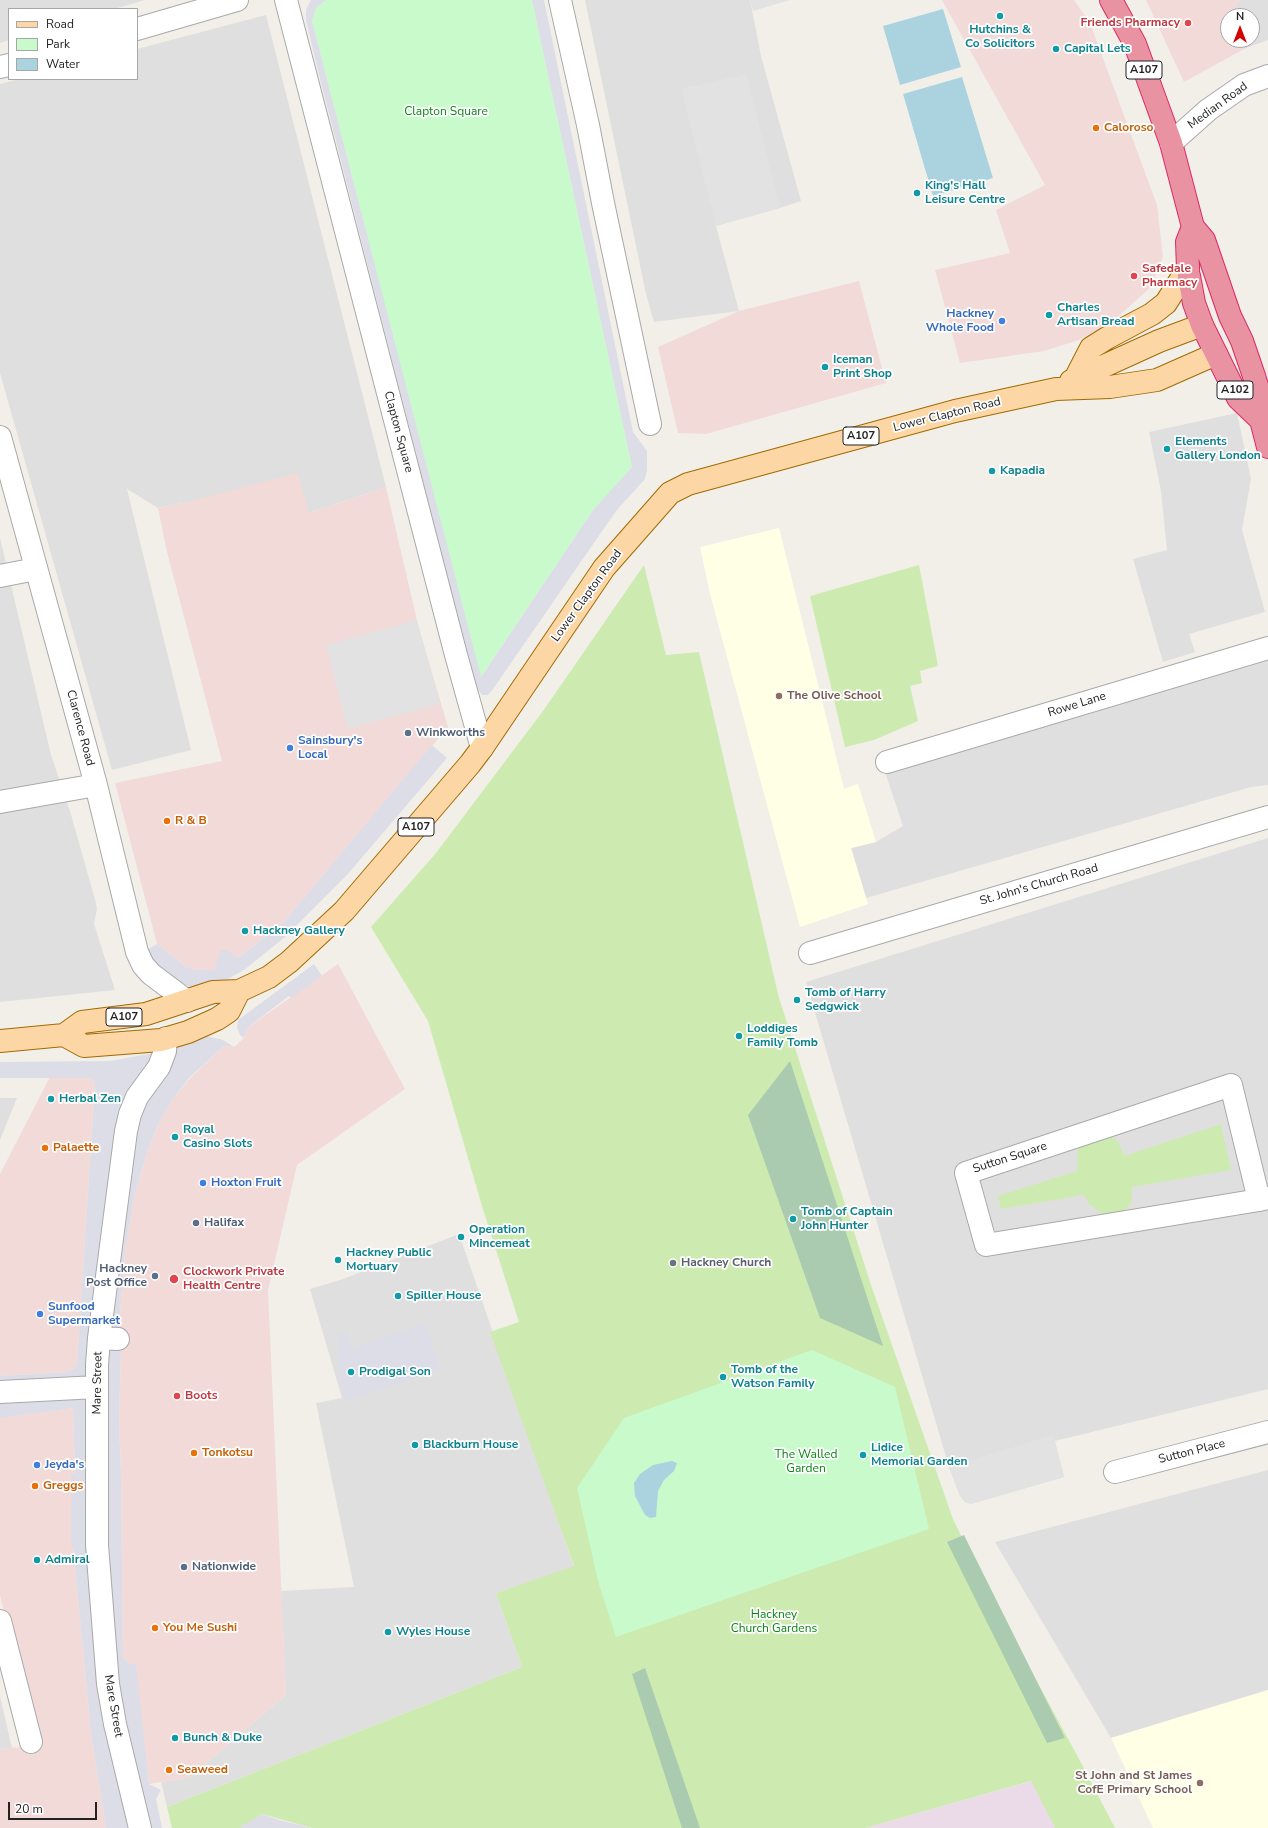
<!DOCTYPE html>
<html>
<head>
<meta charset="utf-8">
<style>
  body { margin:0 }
  #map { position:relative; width:1268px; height:1828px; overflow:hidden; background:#f2efe9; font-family:"Nunito Sans",sans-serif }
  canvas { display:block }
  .legend { position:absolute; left:8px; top:8px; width:130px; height:72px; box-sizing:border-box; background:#fff; border:1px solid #a7a7a7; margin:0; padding:5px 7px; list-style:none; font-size:12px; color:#222 }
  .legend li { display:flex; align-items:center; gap:8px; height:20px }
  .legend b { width:20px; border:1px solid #a7a7a7 }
  .north { position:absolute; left:1220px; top:8px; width:40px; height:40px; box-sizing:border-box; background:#fff; border:1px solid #a7a7a7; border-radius:50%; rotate:0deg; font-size:11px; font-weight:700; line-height:16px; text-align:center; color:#222 }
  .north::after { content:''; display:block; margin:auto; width:14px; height:18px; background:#d40000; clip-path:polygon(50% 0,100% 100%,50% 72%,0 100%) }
  .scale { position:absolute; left:8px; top:1802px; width:89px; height:18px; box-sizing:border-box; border:2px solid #222; border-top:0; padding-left:5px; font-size:12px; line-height:14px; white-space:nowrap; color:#222; -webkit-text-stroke:3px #fff; paint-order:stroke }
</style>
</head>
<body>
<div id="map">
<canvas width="1268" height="1828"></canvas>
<ul class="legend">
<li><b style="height:5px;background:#fcd6a4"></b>Road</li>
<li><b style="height:11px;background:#c8facc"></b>Park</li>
<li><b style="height:11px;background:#aad3df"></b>Water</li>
</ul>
<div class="north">N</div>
<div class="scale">20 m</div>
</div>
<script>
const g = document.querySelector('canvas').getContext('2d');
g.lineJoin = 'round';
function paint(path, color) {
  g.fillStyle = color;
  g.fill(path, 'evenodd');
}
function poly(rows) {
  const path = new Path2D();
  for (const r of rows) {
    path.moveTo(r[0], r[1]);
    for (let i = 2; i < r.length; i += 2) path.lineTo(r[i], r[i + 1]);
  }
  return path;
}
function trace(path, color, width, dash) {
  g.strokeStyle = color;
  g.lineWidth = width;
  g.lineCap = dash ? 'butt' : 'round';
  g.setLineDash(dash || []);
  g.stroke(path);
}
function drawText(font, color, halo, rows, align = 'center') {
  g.font = font + ' "Nunito Sans",sans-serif';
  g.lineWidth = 3.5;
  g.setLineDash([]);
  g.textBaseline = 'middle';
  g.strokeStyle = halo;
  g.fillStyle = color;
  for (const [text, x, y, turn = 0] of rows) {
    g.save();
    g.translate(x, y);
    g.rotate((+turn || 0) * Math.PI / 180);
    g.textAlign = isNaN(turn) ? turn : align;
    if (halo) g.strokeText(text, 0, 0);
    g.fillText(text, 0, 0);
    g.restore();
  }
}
paint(poly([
  [0,0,145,0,114,9,9,9,9,40,0,43],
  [585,0,750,0,761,56,801,201,780,208,716,226,739,311,654,322,646,294],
  [1242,0,1268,0,1268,40,1244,49,1241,40,1252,40,1252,16,1233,16,1239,13,1235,4],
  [266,15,386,487,309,513,183,503,158,508,127,489,191,750,112,770,0,373,0,84,20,79,137,79,137,49],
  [1237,413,1251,479,1242,530,1265,612,1189,634,1195,652,1163,662,1133,559,1167,550,1161,491,1149,432],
  [0,538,51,755,70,811,96,903,97,909,94,924,115,990,0,1002],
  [1268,653,1268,785,1251,787,866,898,851,848,876,842,903,826,884,769],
  [1268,838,1268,1389,1055,1441,1064,1477,971,1504,965,1502,960,1496,949,1467,806,982],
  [0,1098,17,1098,0,1140],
  [459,1234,574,1567,496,1593,522,1667,167,1807,161,1782,190,1777,286,1695,281,1591,354,1587,316,1403,342,1398,310,1289,343,1279],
  [1268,1470,1268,1690,1111,1738,995,1542],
  [0,1696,12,1748,0,1749]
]), '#e0dfdf');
paint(poly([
  [942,0,1074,0,1090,23,1157,205,1163,257,1151,287,1113,321,1079,340,1044,351,960,363,935,270,1010,253,996,210,1045,185],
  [1146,0,1242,0,1235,4,1239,13,1228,16,1228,40,1241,40,1244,49,1184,82],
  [859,281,886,383,706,434,678,433,658,347,739,311],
  [298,473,309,513,386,487,419,629,448,727,283,923,238,958,228,950,214,970,198,970,186,967,157,944,115,783,222,761,167,552,158,508,183,503],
  [338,964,405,1089,297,1165,268,1290,286,1695,190,1777,149,1784,135,1664,130,1664,123,1658,121,1471,119,1423,121,1348,118,1339,125,1251,135,1194,146,1156,158,1124,172,1100,191,1077,224,1046,234,1047,244,1038,247,1028],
  [50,1077,92,1078,95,1083,77,1365,69,1372,0,1376,0,1174],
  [73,1408,75,1474,71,1474,71,1547,73,1546,91,1734,106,1828,0,1828,0,1749,22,1747,19,1672,0,1595,0,1417]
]), '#f2dad9');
paint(poly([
  [1032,1781,1055,1828,865,1828]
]), '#ebdbe8');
paint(poly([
  [779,528,844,789,858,784,876,842,851,848,868,904,800,927,710,594,700,547],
  [1268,1690,1268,1828,1153,1828,1111,1738]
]), '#ffffe5');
paint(poly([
  [644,565,666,655,699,652,779,998,871,1285,953,1519,992,1599,1078,1757,1115,1828,1055,1828,1031,1781,865,1828,312,1828,262,1814,243,1828,172,1828,167,1807,522,1667,496,1593,574,1566,490,1332,519,1322,482,1206,428,1021,371,927,436,853,543,711],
  [919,565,938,666,920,671,922,683,910,686,918,721,874,740,845,747,810,596],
  [1221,1124,1231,1170,1132,1187,1132,1197,1130,1205,1123,1212,1105,1216,1089,1204,1084,1195,1001,1209,998,1196,1077,1171,1078,1148,1084,1139,1106,1135,1115,1138,1120,1145,1124,1156]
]), '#cdebb0');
paint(poly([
  [790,1061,883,1346,820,1318,748,1115],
  [964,1535,1065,1738,1047,1743,947,1542],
  [645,1668,700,1828,682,1828,632,1674]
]), '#aacbaf');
paint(poly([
  [326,0,532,0,632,467,593,510,480,678,312,21,316,8],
  [812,1350,895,1387,929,1529,616,1637,598,1581,577,1488,624,1418]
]), '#c8facc');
paint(poly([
  [750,0,790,0,753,11],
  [746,74,780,208,716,226,681,89],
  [417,620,440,704,347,729,326,645],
  [1053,1435,1064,1477,971,1504,965,1502,960,1496,949,1467]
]), '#e2e2e2');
paint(poly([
  [311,0,326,0,316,8,312,21,481,677,593,510,632,467,532,0,544,0,633,432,647,451,647,470,645,479,616,511,491,692,487,695,482,695,476,687,465,645,318,71,306,20,306,10],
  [432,745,447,758,347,875,285,937,244,970,228,979,212,986,201,988,187,986,155,968,147,950,157,944,186,967,198,970,214,970,221,950,228,950,238,958,283,923],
  [314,964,322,976,291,998,289,996,247,1028,244,1038,240,1035,237,1028,238,1020],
  [206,1036,223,1040,234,1047,224,1046,190,1077,172,1100,158,1124,146,1156,135,1194,125,1251,118,1339,121,1348,119,1423,121,1471,123,1658,130,1664,136,1664,149,1784,161,1790,156,1799,162,1828,106,1828,91,1734,73,1547,71,1547,71,1474,75,1473,73,1408,0,1418,0,1376,69,1372,77,1365,95,1083,91,1078,0,1078,0,1062,111,1061,165,1051],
  [425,1323,440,1369,345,1402,339,1370,338,1333,346,1330,352,1348],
  [262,1814,279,1820,312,1828,239,1828]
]), '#dddde8');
paint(poly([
  [943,9,961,67,900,85,883,26],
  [962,77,993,178,933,196,903,94],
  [672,1461,677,1463,674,1471,664,1480,658,1491,656,1517,650,1518,645,1515,635,1496,634,1483,640,1474,653,1465]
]), '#aad3df');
const minor = poly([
  [286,0,456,655,482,748],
  [560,0,588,125,603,203,650,424],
  [137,29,237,0],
  [0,67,9,65],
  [1171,143,1208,110,1244,85,1268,76],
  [0,437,96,785,137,952,143,965,151,974,187,1001],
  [0,576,36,569],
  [887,762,1268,648],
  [0,802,96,785],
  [810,953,1268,817],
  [1259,1200,1231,1085,966,1173,986,1245,1259,1200,1268,1198],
  [99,1338,118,1339],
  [0,1392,97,1387],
  [1115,1472,1268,1432],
  [0,1621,31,1742],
  [140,1828,115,1724,108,1684,97,1545,97,1365,99,1338,126,1131,130,1114,137,1097,159,1067,165,1051,166,1038]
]);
const major = poly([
  [1075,379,1091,348,1107,338,1152,314,1166,303,1188,268],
  [1071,381,1159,341,1202,325],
  [64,1035,84,1046,161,1040,188,1032,217,1019,229,1011,239,991],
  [0,1041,64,1035,82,1022,146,1014,213,992,239,991,269,977,289,962,344,911,470,764,482,748,604,568,670,493,688,484,955,411,1056,389,1110,387,1157,380,1216,354]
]);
const highway = poly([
  [1111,0,1135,44,1171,143,1193,227,1204,240,1230,316,1242,341,1254,376,1259,392,1261,420,1268,447],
  [1188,268,1187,242,1193,227],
  [1189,276,1194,303,1202,325,1238,398,1261,420]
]);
trace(minor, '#a9a9a9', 24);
trace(major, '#a06b00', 24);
trace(highway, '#dc2a67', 24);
trace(minor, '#fff', 22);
trace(major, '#fcd6a4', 22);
trace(highway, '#e892a2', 22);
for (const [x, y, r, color] of [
  [1000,16,4,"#0f9aa8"],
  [1188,23,4,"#e0444e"],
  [1056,49,4,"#0f9aa8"],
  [1096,128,4,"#e8710a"],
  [917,193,4,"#0f9aa8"],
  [1134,276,4,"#e0444e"],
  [1049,315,4,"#0f9aa8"],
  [1002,321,4,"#3f7fe0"],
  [825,367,4,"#0f9aa8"],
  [1167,449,4,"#0f9aa8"],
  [992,471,4,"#0f9aa8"],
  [779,696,4,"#8d6e63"],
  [408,733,4,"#5c6f8a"],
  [290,748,4,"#3f7fe0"],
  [167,821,4,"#e8710a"],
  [245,931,4,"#0f9aa8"],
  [797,1000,4,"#0f9aa8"],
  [739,1036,4,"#0f9aa8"],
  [51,1099,4,"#0f9aa8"],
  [175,1137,4,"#0f9aa8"],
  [45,1148,4,"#e8710a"],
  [203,1183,4,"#3f7fe0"],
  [793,1219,4,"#0f9aa8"],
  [196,1223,4,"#5c6f8a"],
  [461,1237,4,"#0f9aa8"],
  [338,1260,4,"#0f9aa8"],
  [673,1263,4,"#6b7280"],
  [155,1276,4,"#5c6f8a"],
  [174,1279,5,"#e0444e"],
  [398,1296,4,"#0f9aa8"],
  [40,1314,4,"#3f7fe0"],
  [351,1372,4,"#0f9aa8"],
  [723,1377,4,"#0f9aa8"],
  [177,1396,4,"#e0444e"],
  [415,1445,4,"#0f9aa8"],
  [194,1453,4,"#e8710a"],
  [863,1455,4,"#0f9aa8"],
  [37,1465,4,"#3f7fe0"],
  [35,1486,4,"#e8710a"],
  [37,1560,4,"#0f9aa8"],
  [184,1567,4,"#5c6f8a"],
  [155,1628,4,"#e8710a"],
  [388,1632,4,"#0f9aa8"],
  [175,1738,4,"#0f9aa8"],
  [169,1770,4,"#e8710a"],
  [1200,1783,4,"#8d6e63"]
]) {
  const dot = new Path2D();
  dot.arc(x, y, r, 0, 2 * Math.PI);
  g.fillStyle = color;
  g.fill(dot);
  trace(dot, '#fff', 1.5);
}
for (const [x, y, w] of [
  [1144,70,36],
  [1235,390,36],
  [861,436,36],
  [416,827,36],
  [124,1017,36]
]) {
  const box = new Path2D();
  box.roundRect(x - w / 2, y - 9, w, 18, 3);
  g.fillStyle = '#fff';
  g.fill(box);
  trace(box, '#222', 1);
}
drawText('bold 11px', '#222', null, [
  ["A107",1144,70],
  ["A102",1235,390],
  ["A107",861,436],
  ["A107",416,827],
  ["A107",124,1017]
]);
drawText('bold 12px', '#be3a42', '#fff', [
  ["Friends Pharmacy",1180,23,"right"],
  ["Safedale",1142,269],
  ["Pharmacy",1142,283],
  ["Clockwork Private",183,1272],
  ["Health Centre",183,1286],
  ["Boots",185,1396]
], 'left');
drawText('bold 12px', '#0d838f', '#fff', [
  ["Hutchins &",1000,30,"center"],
  ["Co Solicitors",1000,44,"center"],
  ["Capital Lets",1064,49],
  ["King's Hall",925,186],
  ["Leisure Centre",925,200],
  ["Charles",1057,308],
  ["Artisan Bread",1057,322],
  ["Iceman",833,360],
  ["Print Shop",833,374],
  ["Elements",1175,442],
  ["Gallery London",1175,456],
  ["Kapadia",1000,471],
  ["Hackney Gallery",253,931],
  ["Tomb of Harry",805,993],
  ["Sedgwick",805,1007],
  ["Loddiges",747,1029],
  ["Family Tomb",747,1043],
  ["Herbal Zen",59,1099],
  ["Royal",183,1130],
  ["Casino Slots",183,1144],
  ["Tomb of Captain",801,1212],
  ["John Hunter",801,1226],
  ["Operation",469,1230],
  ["Mincemeat",469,1244],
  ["Hackney Public",346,1253],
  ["Mortuary",346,1267],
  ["Spiller House",406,1296],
  ["Tomb of the",731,1370],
  ["Watson Family",731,1384],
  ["Prodigal Son",359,1372],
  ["Blackburn House",423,1445],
  ["Lidice",871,1448],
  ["Memorial Garden",871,1462],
  ["Admiral",45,1560],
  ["Wyles House",396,1632],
  ["Bunch & Duke",183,1738]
], 'left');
drawText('12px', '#222', '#fff', [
  ["Median Road",1218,106,-36],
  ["Lower Clapton Road",947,415,-14],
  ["Clapton Square",398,432,75],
  ["Lower Clapton Road",587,596,-54],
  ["Rowe Lane",1077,705,-17],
  ["Clarence Road",80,728,75],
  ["St. John's Church Road",1039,885,-16],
  ["Sutton Square",1010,1158,-18],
  ["Mare Street",98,1383,-89],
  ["Sutton Place",1192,1452,-14],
  ["Mare Street",113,1706,80]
]);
drawText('12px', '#0c8416', '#fff', [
  ["Clapton Square",446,112],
  ["The Walled",806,1455],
  ["Garden",806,1469],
  ["Hackney",774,1615],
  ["Church Gardens",774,1629]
]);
drawText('bold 12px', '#c56008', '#fff', [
  ["Caloroso",1104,128],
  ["R & B",175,821],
  ["Palaette",53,1148],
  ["Tonkotsu",202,1453],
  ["Greggs",43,1486],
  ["You Me Sushi",163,1628],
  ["Seaweed",177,1770]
], 'left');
drawText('bold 12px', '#366cbe', '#fff', [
  ["Hackney",994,314,"right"],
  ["Whole Food",994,328,"right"],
  ["Sainsbury's",298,741],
  ["Local",298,755],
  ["Hoxton Fruit",211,1183],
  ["Sunfood",48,1307],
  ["Supermarket",48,1321],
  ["Jeyda's",45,1465]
], 'left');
drawText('bold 12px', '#785e54', '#fff', [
  ["The Olive School",787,696],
  ["St John and St James",1192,1776,"right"],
  ["CofE Primary School",1192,1790,"right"]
], 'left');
drawText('bold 12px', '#4e5e75', '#fff', [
  ["Winkworths",416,733],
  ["Halifax",204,1223],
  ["Hackney",147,1269,"right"],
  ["Post Office",147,1283,"right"],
  ["Nationwide",192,1567]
], 'left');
drawText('bold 12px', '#5b616d', '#fff', [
  ["Hackney Church",681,1263]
], 'left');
</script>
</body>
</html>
